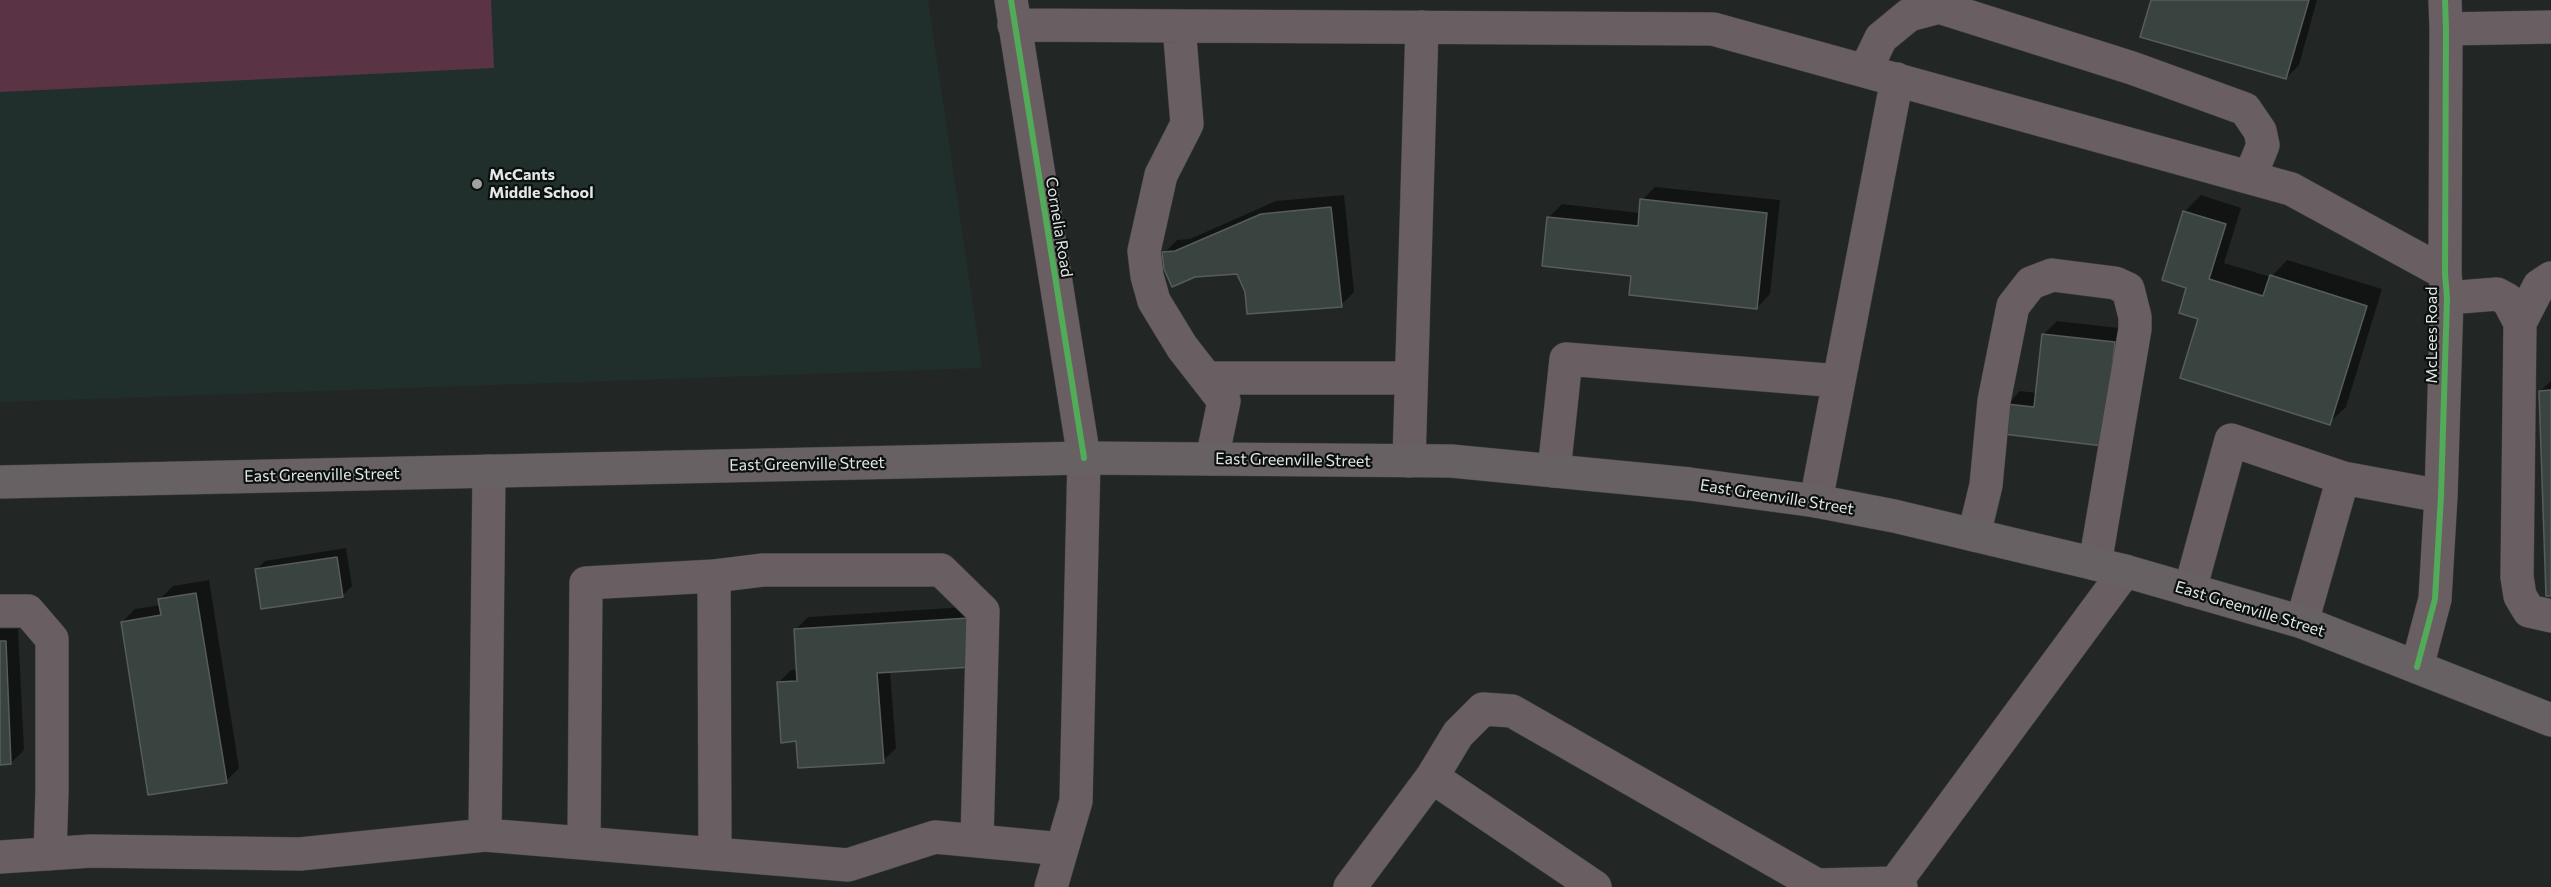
<!DOCTYPE html>
<html>
<head>
<meta charset="utf-8">
<style>
  body { margin:0 }
  canvas { display:block; background:#222625 }
</style>
</head>
<body>
<canvas width="2551" height="887"></canvas>
<script>
const g = document.querySelector('canvas').getContext('2d');
g.lineJoin = 'round';
function paint(path, color) {
  g.fillStyle = color;
  g.fill(path, 'evenodd');
}
function poly(rows) {
  const path = new Path2D();
  for (const r of rows) {
    path.moveTo(r[0], r[1]);
    for (let i = 2; i < r.length; i += 2) path.lineTo(r[i], r[i + 1]);
  }
  return path;
}
function trace(path, color, width, dash) {
  g.strokeStyle = color;
  g.lineWidth = width;
  g.lineCap = dash ? 'butt' : 'round';
  g.setLineDash(dash || []);
  g.stroke(path);
}
function drawText(font, color, halo, rows, align = 'center') {
  g.font = font + ' Commissioner,sans-serif';
  g.lineWidth = 4.5;
  g.setLineDash([]);
  g.textBaseline = 'middle';
  g.strokeStyle = halo;
  g.fillStyle = color;
  for (const [text, x, y, turn = 0] of rows) {
    g.save();
    g.translate(x, y);
    g.rotate((+turn || 0) * Math.PI / 180);
    g.textAlign = isNaN(turn) ? turn : align;
    if (halo) g.strokeText(text, 0, 0);
    g.fillText(text, 0, 0);
    g.restore();
  }
}
paint(poly([
  [0,0,928,0,982,368,0,402]
]), '#202f2b');
paint(poly([
  [0,0,491,0,494,68,0,92]
]), '#5a3445');
paint(poly([
  [2152,0,2317,0,2299,65,2286,78],
  [1655,187,1780,200,1770,294,1757,308,1633,275,1549,217,1562,204,1640,213,1642,200],
  [1344,195,1354,292,1341,305,1246,292,1238,272,1164,253,1177,240,1190,239,1276,201],
  [2201,195,2241,208,2224,263,2271,277,2287,260,2382,289,2346,407,2329,423,2200,318,2188,287,2184,212],
  [2057,321,2127,329,2116,431,2007,405,2020,391,2037,393,2044,334],
  [2551,381,2551,594,2540,391],
  [346,548,352,586,343,595,256,570,265,561],
  [209,580,239,768,226,781,122,622,135,609,161,605,160,599,173,586],
  [982,606,985,653,890,671,896,748,883,761,798,740,778,683,791,670,797,669,795,630,808,617],
  [0,629,18,629,24,750,11,763,0,763]
]), '#0007');
const building = poly([
  [2151,0,2309,0,2286,79,2140,37,2151,0],
  [1640,199,1767,213,1757,309,1629,295,1631,276,1542,266,1547,217,1638,226,1640,199],
  [1331,207,1342,307,1247,314,1245,292,1237,274,1195,277,1172,287,1164,269,1162,252,1175,251,1261,214,1331,207],
  [2183,211,2226,224,2209,279,2263,296,2270,275,2367,306,2330,425,2180,378,2198,319,2179,313,2186,288,2162,280,2183,211],
  [2042,334,2115,342,2103,446,2003,434,2006,404,2034,407,2042,334],
  [2551,390,2551,596,2546,596,2539,391,2551,390],
  [337,557,343,597,261,609,255,569,337,557],
  [196,593,227,783,148,795,121,622,161,615,158,599,196,593],
  [969,618,972,667,877,673,884,763,798,768,796,741,781,743,777,682,797,681,794,629,969,618],
  [0,641,6,641,11,764,0,765,0,641]
]);
paint(building, '#394441');
trace(building, '#585c5b', 1.5);
const minor = poly([
  [1011,0,1084,458,1076,801,1051,887],
  [1014,25,1713,29,2291,189,2445,273],
  [1179,26,1187,124,1161,175,1144,251,1147,276,1154,301,1182,347,1224,401,1212,459],
  [2446,29,2551,27],
  [1865,71,1881,38,1909,15,1939,7,2132,68,2245,109,2260,131,2263,145,2250,177],
  [2447,298,2497,294,2508,300,2520,323,2517,577,2520,596,2529,611,2551,616],
  [2520,323,2539,286,2551,278],
  [1206,378,1411,378],
  [1409,461,1422,27],
  [489,471,485,835,848,865,935,837,1062,849],
  [1554,471,1566,359,1839,381],
  [1816,501,1897,79],
  [1974,535,1986,485,1994,401,2013,306,2031,283,2052,275,2115,283,2128,289,2135,317,2135,329,2095,564],
  [714,576,763,570,941,570,983,611,977,841],
  [2190,590,2231,440,2343,478],
  [0,611,28,611,52,639,52,791,50,854],
  [2302,622,2343,478,2441,496],
  [2417,667,2435,599,2441,496,2447,298,2445,273,2446,29,2445,0],
  [1432,777,1595,887],
  [584,842,586,583,714,576,715,854],
  [0,857,91,851,300,854,485,835],
  [1350,887,1432,777,1458,734,1483,709,1512,711,1817,885,1895,883],
  [1901,887,1895,883,2125,571]
]);
const major = poly([
  [0,482,1084,458,1451,461,1690,484,1816,501,1894,516,2125,571,2302,622,2551,720]
]);
trace(minor, '#3e4040', 34);
trace(major, '#3e4040', 34);
trace(minor, '#695f63', 33);
trace(major, '#686164', 33);
trace(poly([
  [1011,0,1084,458],
  [2417,667,2435,599,2441,496,2447,298,2445,273,2446,29,2445,0]
]), '#51ab58', 6);
for (const [x, y, r, color] of [
  [477,184,6,"#9ea3a2"]
]) {
  const dot = new Path2D();
  dot.arc(x, y, r, 0, 2 * Math.PI);
  g.fillStyle = color;
  g.fill(dot);
  trace(dot, '#0c100f', 2);
}
drawText('bold 16px', '#e1e7e5', '#0c100f', [
  ["McCants",489,175],
  ["Middle School",489,193]
], 'left');
drawText('16px', '#e1e7e5', '#0c100f', [
  ["Cornelia Road",1059,227,81],
  ["McLees Road",2432,335,-90],
  ["East Greenville Street",1293,460,1],
  ["East Greenville Street",807,464,-1],
  ["East Greenville Street",322,475,-1],
  ["East Greenville Street",1777,497,9],
  ["East Greenville Street",2250,609,17]
]);
</script>
</body>
</html>
